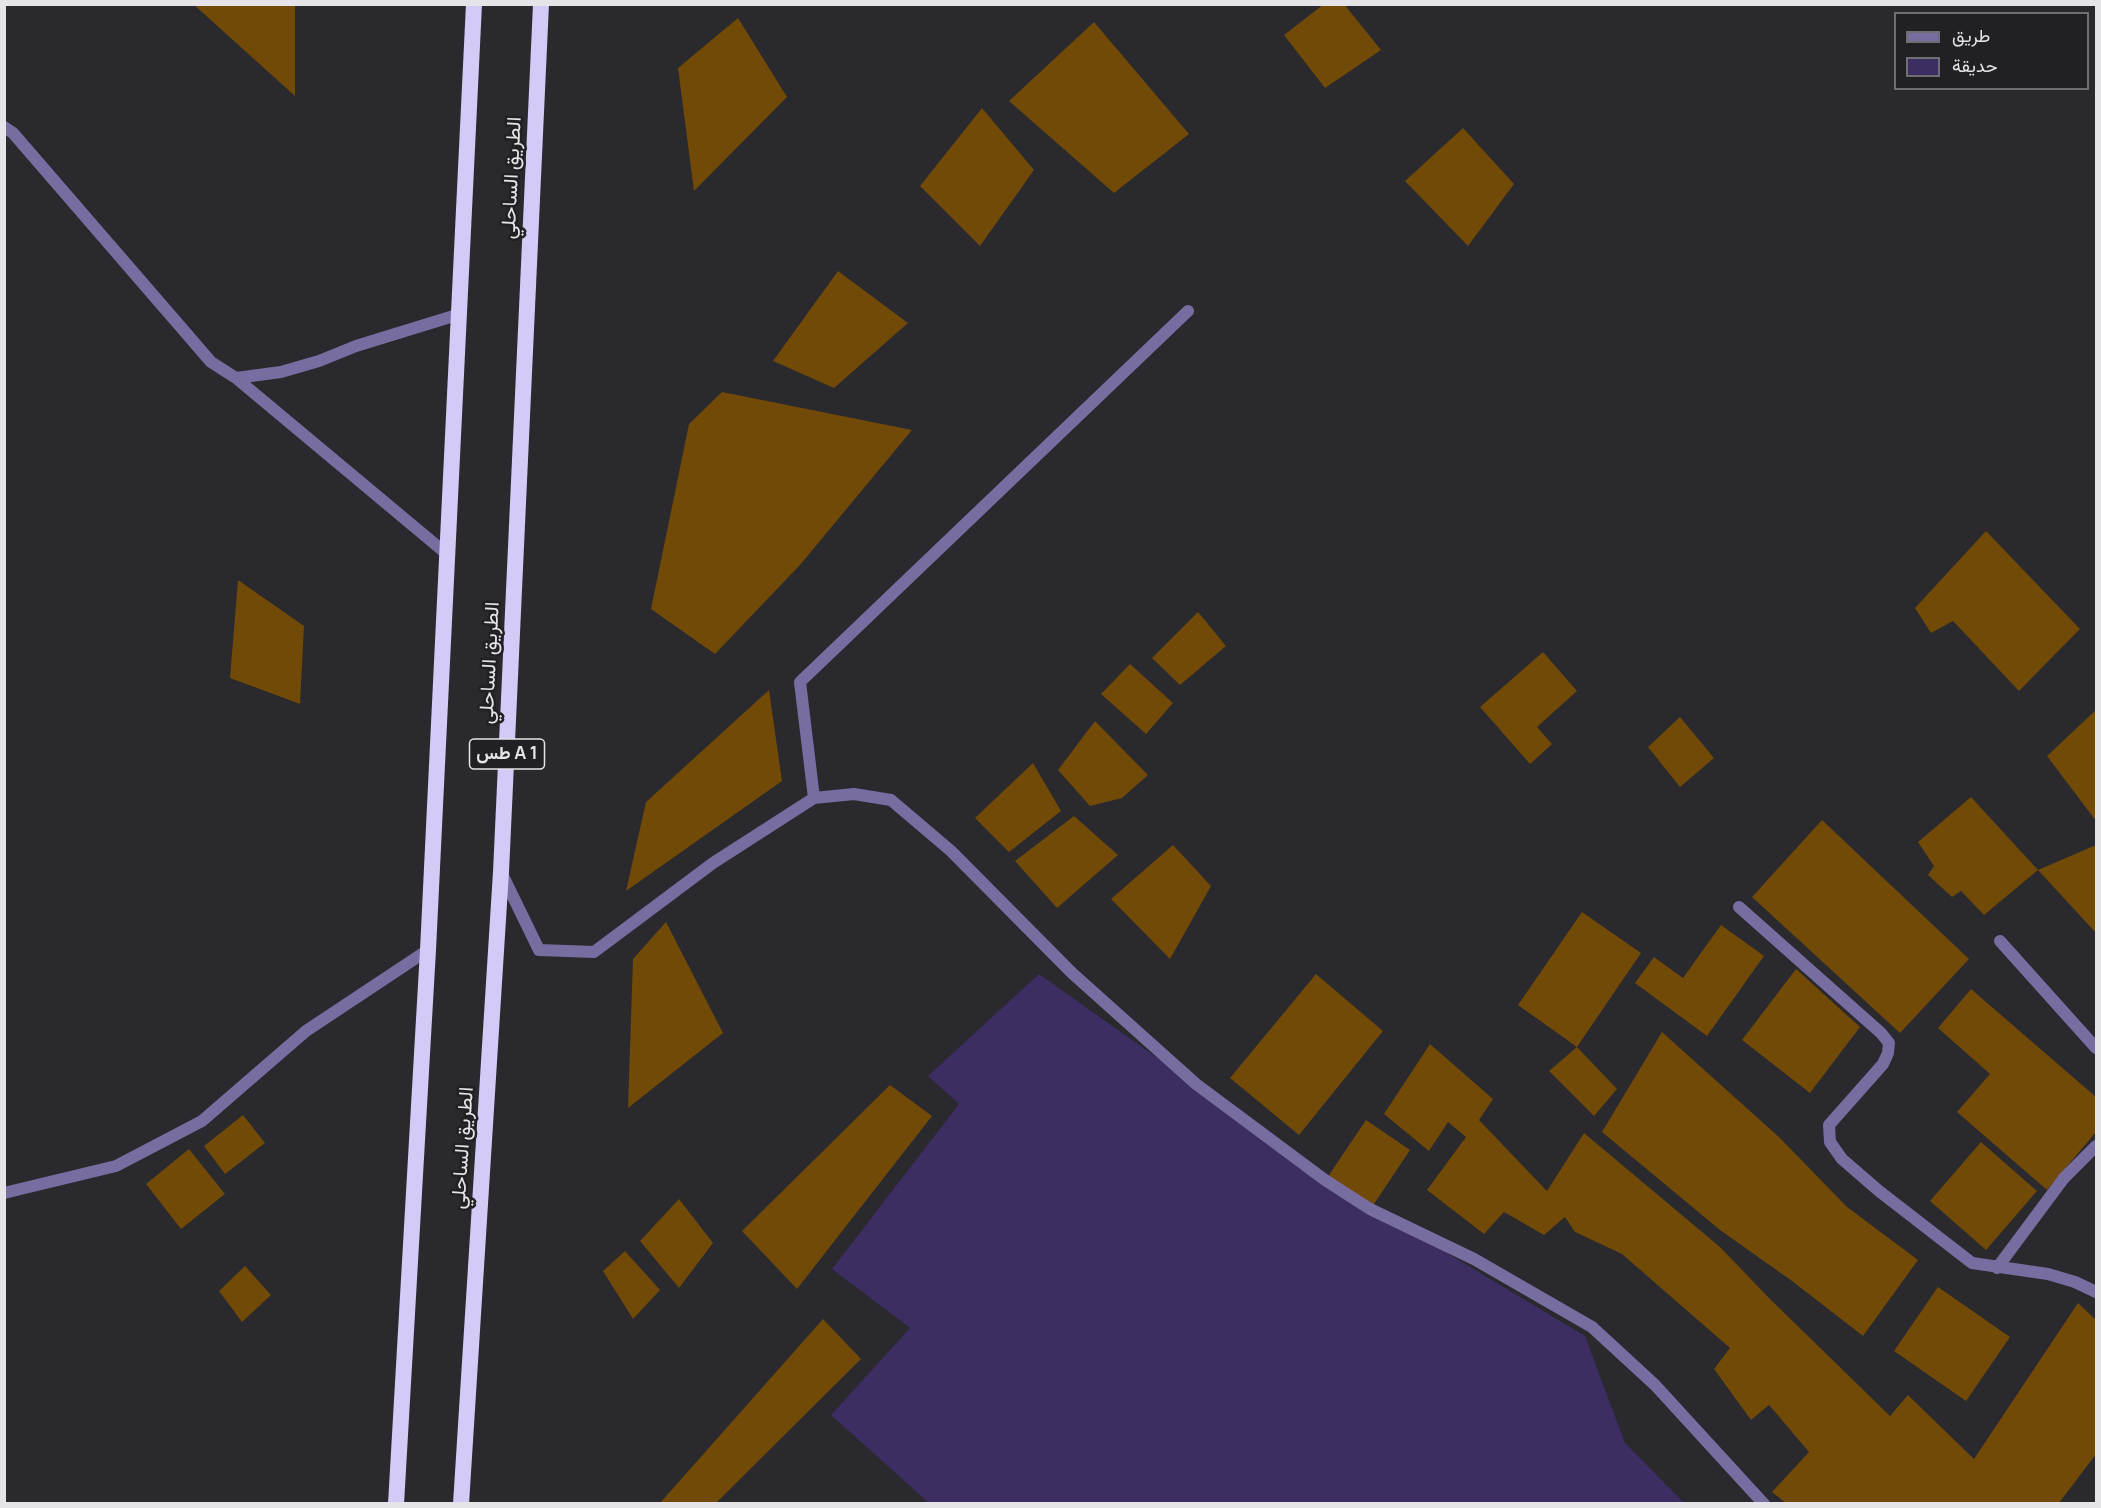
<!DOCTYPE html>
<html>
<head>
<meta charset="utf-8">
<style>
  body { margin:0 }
  #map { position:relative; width:2101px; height:1508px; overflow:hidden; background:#2a292e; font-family:Manrope,Vazirmatn,sans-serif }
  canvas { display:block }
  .frame { position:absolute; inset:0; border:6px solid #e5e4e8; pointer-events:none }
  .legend { position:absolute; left:1894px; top:12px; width:195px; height:78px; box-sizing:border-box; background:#212024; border:2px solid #6f6e72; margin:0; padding:8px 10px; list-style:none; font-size:18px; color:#e5e4e8 }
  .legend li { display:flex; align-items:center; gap:12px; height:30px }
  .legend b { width:30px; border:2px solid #6f6e72 }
</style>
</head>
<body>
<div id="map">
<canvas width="2101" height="1508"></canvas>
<div class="frame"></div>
<ul class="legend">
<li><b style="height:8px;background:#786da0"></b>طريق</li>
<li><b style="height:16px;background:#3c2d63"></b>حديقة</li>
</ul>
</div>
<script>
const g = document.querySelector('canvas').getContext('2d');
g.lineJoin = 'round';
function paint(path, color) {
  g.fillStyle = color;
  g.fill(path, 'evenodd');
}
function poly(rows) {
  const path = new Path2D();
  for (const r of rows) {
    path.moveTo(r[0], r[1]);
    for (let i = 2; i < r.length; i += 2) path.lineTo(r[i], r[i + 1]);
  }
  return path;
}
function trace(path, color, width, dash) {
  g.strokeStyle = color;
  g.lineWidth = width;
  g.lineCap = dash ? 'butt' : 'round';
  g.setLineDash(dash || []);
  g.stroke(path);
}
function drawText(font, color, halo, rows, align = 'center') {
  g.font = font + ' Manrope,Vazirmatn,sans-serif';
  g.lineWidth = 5;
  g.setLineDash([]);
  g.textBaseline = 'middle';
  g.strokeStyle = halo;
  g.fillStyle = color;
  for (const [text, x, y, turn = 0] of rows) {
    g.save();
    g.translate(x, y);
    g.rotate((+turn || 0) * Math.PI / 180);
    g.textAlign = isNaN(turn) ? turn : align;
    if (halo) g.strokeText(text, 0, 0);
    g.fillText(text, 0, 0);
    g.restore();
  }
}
paint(poly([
  [1039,974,1352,1196,1585,1336,1625,1443,1684,1503,929,1503,831,1415,910,1328,832,1269,959,1104,928,1076]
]), '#3c2d63');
paint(poly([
  [193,4,295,4,295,96],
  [1324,4,1344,4,1381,50,1325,88,1284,35],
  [738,18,787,97,694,191,678,68],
  [1094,22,1189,134,1114,193,1009,101],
  [982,108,1034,170,980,246,920,186],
  [1463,128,1514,184,1468,246,1405,181],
  [838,271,908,323,834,388,773,361],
  [722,392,912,430,800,565,715,654,651,609,689,424],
  [1986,531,2080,629,2019,691,1953,621,1931,633,1915,608],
  [238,580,304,626,300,704,230,678],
  [1198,612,1226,646,1180,685,1152,658],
  [1543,652,1577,691,1537,727,1552,744,1530,764,1480,707],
  [1130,664,1173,703,1146,734,1101,694],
  [769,690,782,781,626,891,646,802],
  [2096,710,2096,821,2047,756],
  [1680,717,1714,758,1680,787,1648,747],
  [1095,721,1148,775,1122,798,1090,806,1058,770],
  [1033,763,1061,811,1009,852,975,818],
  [1971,797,2038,870,1984,915,1961,891,1952,897,1928,875,1934,866,1918,842],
  [1074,816,1118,855,1057,908,1015,861],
  [1822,820,1969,959,1900,1033,1752,897],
  [1173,845,1211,886,1170,959,1111,899],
  [2096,845,2096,933,2038,870],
  [1582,912,1641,953,1577,1047,1518,1005],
  [666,922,723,1033,628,1108,633,959],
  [1721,925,1764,956,1707,1036,1635,983,1654,957,1683,978],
  [1796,969,1860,1027,1810,1093,1742,1040],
  [1316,974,1383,1031,1299,1135,1230,1078],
  [1971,989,2096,1097,2096,1132,2047,1190,1957,1112,1990,1074,1938,1028],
  [1662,1032,1780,1138,1847,1207,1918,1260,1863,1336,1792,1281,1720,1230,1602,1132],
  [1430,1044,1493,1099,1479,1120,1547,1191,1584,1133,1720,1247,1770,1299,1890,1416,1908,1395,1974,1459,2078,1303,2096,1320,2096,1454,2059,1503,1786,1503,1772,1492,1809,1452,1769,1405,1751,1420,1714,1369,1730,1348,1622,1254,1575,1232,1565,1217,1544,1235,1504,1212,1484,1234,1427,1190,1466,1137,1448,1122,1429,1151,1384,1114],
  [1577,1047,1617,1089,1594,1116,1549,1071],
  [890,1085,932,1116,797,1289,742,1231],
  [243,1115,265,1143,225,1174,204,1146],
  [1366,1120,1410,1150,1372,1207,1327,1178],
  [1981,1142,2037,1191,1986,1250,1930,1201],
  [189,1149,225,1194,181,1229,146,1184],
  [679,1199,713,1243,679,1288,640,1241],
  [625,1251,660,1290,633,1319,603,1271],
  [245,1266,271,1295,242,1322,219,1291],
  [1938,1287,2010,1337,1966,1401,1894,1351],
  [823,1319,861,1359,716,1503,660,1503]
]), '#704a06');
trace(poly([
  [4,127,13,133,211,362,236,378,281,372,319,361,356,346,460,314],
  [236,378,448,555],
  [814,798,800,682,1188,311],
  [501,872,539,950,594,952,713,863,814,798,854,794,891,800,951,851,1072,973,1196,1084,1325,1180,1370,1209,1474,1259,1592,1327,1655,1385,1764,1504],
  [1739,907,1881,1033,1889,1043,1888,1053,1883,1064,1829,1125,1830,1142,1842,1159,1879,1191,1972,1263,2048,1274,2075,1282,2096,1292],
  [2000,941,2096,1048],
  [4,1193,116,1166,202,1121,306,1031,428,950],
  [1997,1268,2064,1178,2096,1146]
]), '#786da0', 12);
trace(poly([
  [396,1504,428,950,474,4],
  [461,1504,501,872,541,4]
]), '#d3caf6', 16);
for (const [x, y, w] of [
  [507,754,75]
]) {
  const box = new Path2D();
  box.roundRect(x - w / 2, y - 15, w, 30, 4.5);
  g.fillStyle = '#212024';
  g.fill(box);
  trace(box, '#e5e4e8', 1.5);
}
drawText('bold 18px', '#e5e4e8', null, [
  ["طس A 1",507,754]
]);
drawText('20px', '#e5e4e8', '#212024', [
  ["الطريق الساحلي",512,178,-87],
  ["الطريق الساحلي",490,663,-87],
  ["الطريق الساحلي",463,1148,-86]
]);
</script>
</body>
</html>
